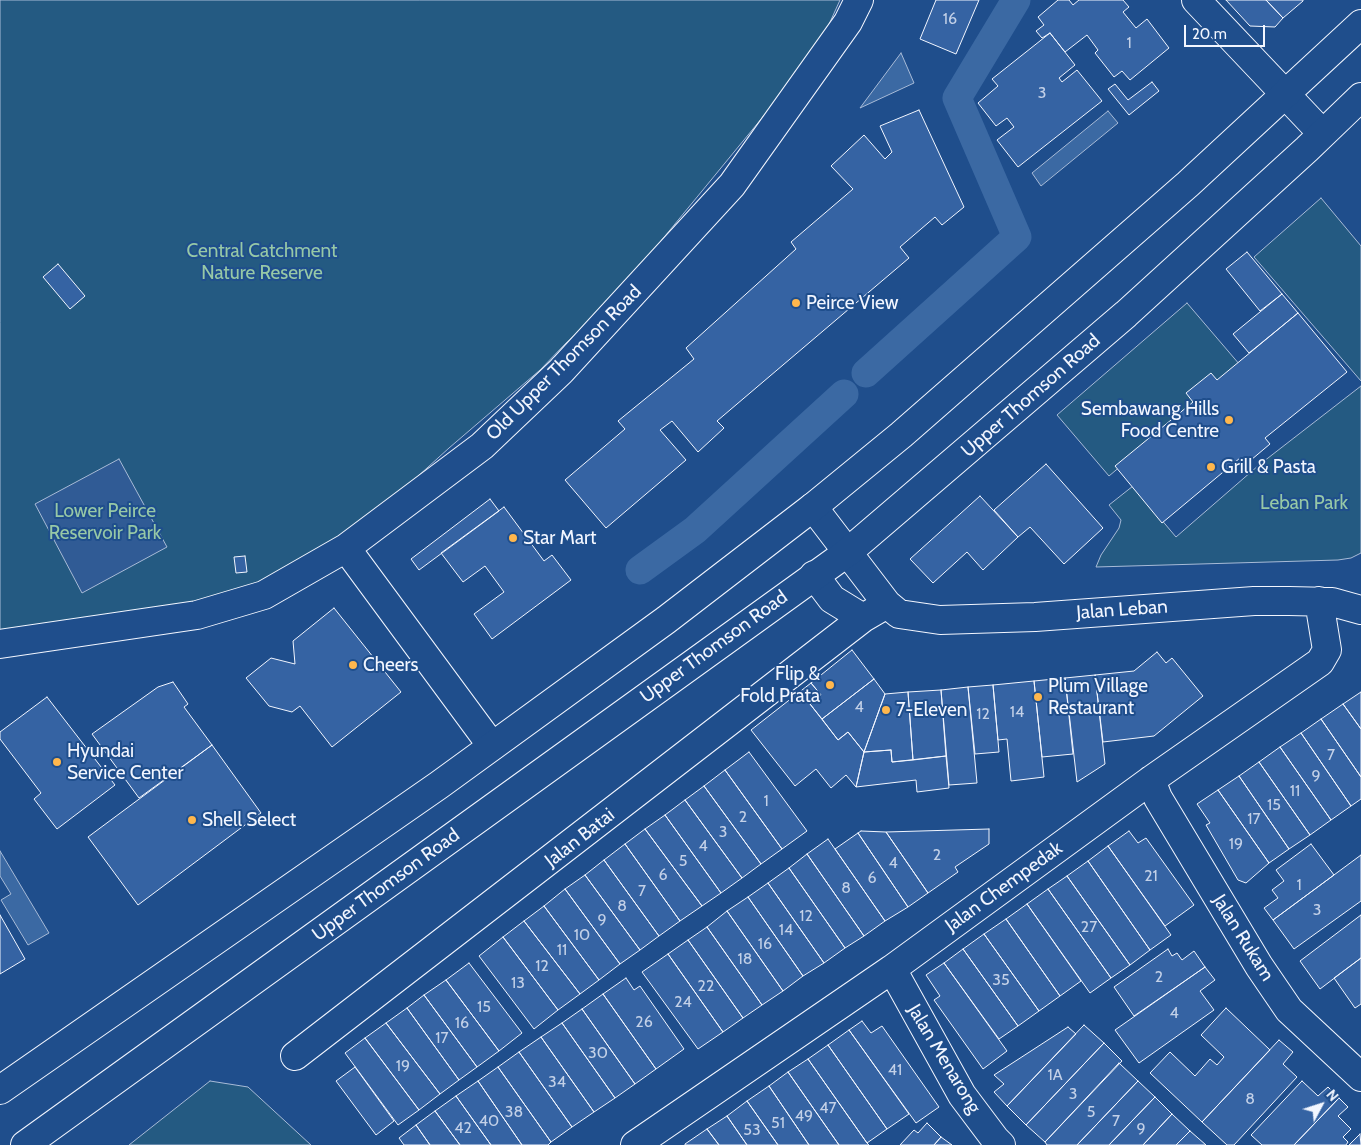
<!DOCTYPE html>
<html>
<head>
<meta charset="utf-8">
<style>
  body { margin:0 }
  #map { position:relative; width:1361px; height:1145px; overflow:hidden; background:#1f4e8c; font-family:Cabin,sans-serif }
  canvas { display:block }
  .north { position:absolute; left:1296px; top:1080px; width:50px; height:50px; -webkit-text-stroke:4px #1f4e8c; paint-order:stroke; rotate:50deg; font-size:14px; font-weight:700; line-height:20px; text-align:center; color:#f2f6ff }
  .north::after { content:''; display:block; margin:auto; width:18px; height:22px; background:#f2f6ff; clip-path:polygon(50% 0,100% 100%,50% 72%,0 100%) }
  .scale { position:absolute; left:1184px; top:25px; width:81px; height:22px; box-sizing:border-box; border:2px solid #f2f6ff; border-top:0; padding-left:6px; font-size:15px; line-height:18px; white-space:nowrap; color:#f2f6ff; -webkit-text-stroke:4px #1f4e8c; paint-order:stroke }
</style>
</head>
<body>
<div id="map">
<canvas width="1361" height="1145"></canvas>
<div class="north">N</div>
<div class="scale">20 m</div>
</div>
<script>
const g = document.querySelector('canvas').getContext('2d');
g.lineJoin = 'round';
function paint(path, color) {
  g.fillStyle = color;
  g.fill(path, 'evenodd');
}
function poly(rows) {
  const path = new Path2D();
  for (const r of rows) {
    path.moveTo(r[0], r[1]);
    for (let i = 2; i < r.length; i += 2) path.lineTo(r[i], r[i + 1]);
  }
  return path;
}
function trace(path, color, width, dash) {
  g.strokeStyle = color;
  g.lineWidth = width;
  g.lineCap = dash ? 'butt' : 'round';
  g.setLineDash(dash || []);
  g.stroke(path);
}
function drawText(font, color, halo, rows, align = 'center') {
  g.font = font + ' Cabin,sans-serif';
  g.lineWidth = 4;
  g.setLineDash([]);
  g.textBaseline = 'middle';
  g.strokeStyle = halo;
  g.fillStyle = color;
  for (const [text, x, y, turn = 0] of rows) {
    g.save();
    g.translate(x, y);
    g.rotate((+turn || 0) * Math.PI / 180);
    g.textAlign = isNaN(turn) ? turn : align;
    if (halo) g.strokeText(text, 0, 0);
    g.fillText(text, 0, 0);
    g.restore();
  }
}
const green = poly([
  [0,0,840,0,817,51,610,303,566,343,540,370,449,448,384,507,270,585,0,645,0,0],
  [1321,198,1361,246,1361,381,1254,257,1321,198],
  [1187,303,1240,365,1109,476,1057,415,1187,303],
  [1361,386,1361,553,1351,558,1338,560,1096,567,1101,555,1119,528,1121,520,1109,505,1133,486,1176,537,1259,465,1361,386],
  [210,1081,248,1087,311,1145,129,1145,210,1081]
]);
paint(green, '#245a82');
trace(green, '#a8bbd7', 1);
const parking = poly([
  [119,459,167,547,82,593,35,504,119,459]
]);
paint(parking, '#305b95');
trace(parking, '#a8bbd7', 1);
const water = poly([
  [901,53,914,83,860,108,901,53],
  [1108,111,1118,123,1041,186,1032,173,1108,111],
  [0,851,49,933,28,945,1,900,11,894,0,876,0,851]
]);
paint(water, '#3b69a3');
trace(water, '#a8bbd7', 1);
trace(poly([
  [866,373,1017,237,957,98,1016,0],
  [640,570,695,530,844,394]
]), '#3b69a3', 29);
const building = poly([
  [936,0,979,0,956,54,920,39,936,0],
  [1058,0,1069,0,1073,5,1079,0,1123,0,1129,7,1123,12,1136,28,1147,19,1169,48,1130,80,1122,71,1114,77,1095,53,1098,50,1087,35,1065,52,1050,33,1042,38,1036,31,1044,25,1038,17,1058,0],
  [1226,0,1266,0,1283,18,1275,27,1250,26,1226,0],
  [1266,0,1303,0,1303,1,1283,18,1266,0],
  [1050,33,1075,65,1059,78,1062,82,1077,70,1102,101,1018,167,997,140,1014,127,1007,118,996,126,978,103,998,86,992,79,1050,33],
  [1152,82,1159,91,1129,115,1108,89,1115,84,1128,100,1152,82],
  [919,110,964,207,942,225,935,217,900,247,909,258,717,421,724,428,698,452,672,421,660,430,686,460,606,528,565,480,625,429,618,421,694,359,686,348,796,249,791,242,853,189,831,166,864,135,885,159,892,152,880,126,919,110],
  [1247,252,1282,294,1260,311,1226,269,1247,252],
  [58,264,85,296,70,309,43,277,58,264],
  [1282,294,1298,313,1249,353,1233,334,1282,294],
  [1298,313,1347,372,1265,438,1270,444,1245,465,1240,458,1162,523,1115,466,1193,402,1186,393,1211,373,1217,380,1298,313],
  [1046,464,1103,528,1064,564,1030,527,1018,537,994,510,1046,464],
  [980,496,1018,537,983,570,967,552,933,583,910,559,980,496],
  [490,499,499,511,419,570,411,559,490,499],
  [504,507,544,561,552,555,571,580,492,639,474,614,504,592,485,566,463,582,441,553,504,507],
  [245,556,247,572,236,573,234,557,245,556],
  [334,608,401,692,332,747,300,706,292,712,269,706,246,678,271,658,295,664,293,641,334,608],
  [852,650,874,679,822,719,810,704,821,695,811,683,852,650],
  [1157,652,1166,663,1172,658,1203,696,1154,736,1103,742,1095,675,1134,671,1157,652],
  [1095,675,1105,764,1077,782,1065,678,1095,675],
  [1065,678,1073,754,1042,757,1034,681,1065,678],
  [874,679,885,694,864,752,848,732,838,740,822,719,874,679],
  [1034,681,1044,777,1011,781,1007,739,998,740,993,685,1034,681],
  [173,682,188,704,184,707,212,745,139,798,92,734,158,687,173,682],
  [811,683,821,695,810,704,838,740,848,732,864,752,856,787,846,775,831,788,816,769,795,786,751,730,811,683],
  [993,685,999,752,975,754,968,687,993,685],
  [968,687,977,783,949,785,941,690,968,687],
  [941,690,946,756,913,760,908,692,941,690],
  [908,692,913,760,892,762,891,750,864,752,885,694,908,692],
  [1361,692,1361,729,1343,704,1361,692],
  [47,697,115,785,57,829,34,799,41,793,0,739,0,732,47,697],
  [1343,704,1361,729,1361,777,1321,719,1343,704],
  [1321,719,1361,777,1361,799,1351,806,1301,733,1321,719],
  [1301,733,1351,806,1331,820,1280,747,1301,733],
  [212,745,261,813,138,905,88,837,212,745],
  [1280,747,1331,820,1310,835,1259,762,1280,747],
  [891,750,892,762,946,756,949,788,917,792,916,780,856,787,864,752,891,750],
  [749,752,807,831,782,849,725,770,749,752],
  [1259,762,1310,835,1289,849,1239,776,1259,762],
  [725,770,782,849,761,864,704,786,725,770],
  [1239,776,1289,849,1269,863,1218,790,1239,776],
  [704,786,761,864,742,878,685,800,704,786],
  [1218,790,1269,863,1246,883,1238,880,1206,825,1210,823,1197,804,1218,790],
  [685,800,742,878,721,893,665,815,685,800],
  [665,815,721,893,702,906,645,829,665,815],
  [645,829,702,906,680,921,625,844,645,829],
  [989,829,989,844,955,867,958,872,928,893,886,832,989,829],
  [861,831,886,832,928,893,908,907,858,833,861,831],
  [1129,831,1138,843,1146,838,1194,905,1165,926,1108,846,1129,831],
  [858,833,908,907,885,921,835,849,858,833],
  [828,839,885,921,864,936,807,854,828,839],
  [625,844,680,921,659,936,604,860,625,844],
  [1311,844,1334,875,1273,920,1264,908,1278,898,1272,890,1284,881,1276,870,1311,844],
  [1108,846,1171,935,1150,950,1088,861,1108,846],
  [807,854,864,936,845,948,789,868,807,854],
  [1361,855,1361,901,1294,949,1273,920,1361,855],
  [604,860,659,936,640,950,585,875,604,860],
  [1088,861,1150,950,1130,965,1067,876,1088,861],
  [789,868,845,948,824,963,768,883,789,868],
  [585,875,640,950,620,964,565,889,585,875],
  [1067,876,1130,965,1111,978,1048,889,1067,876],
  [768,883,824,963,803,976,748,897,768,883],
  [565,889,620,964,599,980,544,906,565,889],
  [1048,889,1111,978,1090,993,1027,904,1048,889],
  [748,897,803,976,783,991,727,911,748,897],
  [1027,904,1081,981,1060,996,1006,919,1027,904],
  [544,906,599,980,580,994,524,921,544,906],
  [727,911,783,991,762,1005,707,927,727,911],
  [0,915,25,959,0,974,0,915],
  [1361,915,1361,958,1320,989,1300,961,1361,915],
  [1006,919,1060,996,1039,1011,984,934,1006,919],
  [524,921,580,994,558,1010,503,937,524,921],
  [707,927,762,1005,743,1018,688,940,707,927],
  [984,934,1039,1011,1018,1026,963,949,984,934],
  [503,937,558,1010,534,1029,479,956,503,937],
  [688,940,743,1018,723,1032,668,954,688,940],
  [963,949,1018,1026,999,1039,944,963,963,949],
  [1168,949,1172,956,1177,953,1182,960,1194,951,1205,967,1134,1016,1114,987,1168,949],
  [668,954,723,1032,698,1049,642,972,668,954],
  [1361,958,1361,1004,1355,1008,1334,978,1361,958],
  [469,963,522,1033,499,1051,446,980,469,963],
  [944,963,1007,1051,983,1069,934,1000,940,996,926,975,944,963],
  [1205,967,1215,980,1200,991,1214,1010,1139,1063,1115,1030,1205,967],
  [626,978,634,990,640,986,684,1049,656,1069,603,994,626,978],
  [446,980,499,1051,477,1067,424,995,446,980],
  [603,994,656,1069,635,1084,582,1009,603,994],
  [424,995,477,1067,459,1080,407,1008,424,995],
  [407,1008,459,1080,440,1094,386,1023,407,1008],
  [1226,1008,1270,1050,1202,1122,1150,1073,1170,1052,1195,1076,1210,1059,1217,1065,1224,1057,1201,1035,1226,1008],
  [582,1009,635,1084,615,1098,562,1023,582,1009],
  [862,1021,871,1033,882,1026,939,1107,916,1123,849,1030,862,1021],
  [386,1023,440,1094,419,1110,365,1038,386,1023],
  [562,1023,615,1098,594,1112,541,1037,562,1023],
  [1084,1025,1104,1043,1026,1125,1007,1106,1084,1025],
  [1068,1027,1076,1034,1007,1106,994,1092,1004,1084,994,1075,1068,1027],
  [849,1030,909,1114,887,1129,828,1045,849,1030],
  [541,1037,594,1112,572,1127,519,1052,541,1037],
  [365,1038,419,1110,398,1125,345,1053,365,1038],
  [1279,1040,1293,1052,1283,1064,1297,1077,1234,1145,1227,1145,1202,1122,1279,1040],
  [1104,1043,1122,1061,1045,1142,1026,1125,1104,1043],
  [828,1045,887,1129,867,1143,808,1059,828,1045],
  [519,1052,572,1127,551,1142,498,1067,519,1052],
  [808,1059,867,1143,869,1145,839,1145,788,1072,808,1059],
  [1119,1063,1138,1081,1077,1145,1047,1145,1045,1142,1119,1063],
  [355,1067,394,1121,376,1135,336,1081,355,1067],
  [498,1067,551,1142,548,1145,522,1145,478,1081,498,1067],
  [788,1072,839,1145,809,1145,769,1086,788,1072],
  [478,1081,522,1145,491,1145,456,1096,478,1081],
  [1138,1081,1155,1097,1109,1145,1077,1145,1138,1081],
  [1302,1081,1318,1096,1328,1087,1339,1098,1294,1145,1262,1145,1251,1135,1302,1081],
  [769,1086,809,1145,778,1145,747,1101,769,1086],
  [456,1096,491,1145,460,1145,435,1111,456,1096],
  [1155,1097,1172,1114,1143,1145,1109,1145,1155,1097],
  [1339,1098,1348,1107,1338,1116,1351,1129,1343,1137,1348,1142,1346,1145,1294,1145,1339,1098],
  [747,1101,778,1145,747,1145,727,1116,747,1101],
  [435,1111,460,1145,430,1145,416,1125,435,1111],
  [1172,1114,1190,1131,1176,1145,1143,1145,1172,1114],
  [727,1116,747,1145,719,1145,707,1129,727,1116],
  [927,1123,941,1137,934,1145,900,1145,914,1130,918,1133,927,1123],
  [416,1125,430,1145,404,1145,399,1138,416,1125],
  [707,1129,719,1145,685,1145,685,1144,707,1129],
  [1190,1131,1206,1145,1176,1145,1190,1131],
  [1360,1134,1361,1145,1349,1145,1360,1134],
  [941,1137,952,1145,934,1145,941,1137]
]);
paint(building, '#3563a3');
trace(building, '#f2f6ff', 1);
const minor = poly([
  [1196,0,1322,133],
  [813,507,887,604,899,614,940,620,1035,617,1254,601,1289,601,1332,602,1361,610],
  [346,548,492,746],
  [814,575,832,599,863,618],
  [0,644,197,615,264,595,346,548,482,446,561,371,732,185,848,22,859,0],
  [1151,780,1158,798,1259,966,1289,1010,1361,1077],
  [892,969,962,1095,995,1139,1001,1145],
  [295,1056,863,618,887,604],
  [635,1145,892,969,1151,780,1320,662,1327,650,1319,601]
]);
const major = poly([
  [0,1090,439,785,666,620,813,507,901,435,1188,184,1361,24],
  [25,1145,848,552,1126,314,1307,149,1361,97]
]);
trace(minor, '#f2f6ff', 30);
trace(major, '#f2f6ff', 30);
trace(minor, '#1f4e8c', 28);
trace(major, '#1f4e8c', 28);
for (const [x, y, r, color] of [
  [796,303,5,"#ffb74d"],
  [1229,420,5,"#ffb74d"],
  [1211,467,5,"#ffb74d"],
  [513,538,5,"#ffb74d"],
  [353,665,5,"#ffb74d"],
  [830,685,5,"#ffb74d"],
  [1038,697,5,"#ffb74d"],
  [886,710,5,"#ffb74d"],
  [57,762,5,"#ffb74d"],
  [192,820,5,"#ffb74d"]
]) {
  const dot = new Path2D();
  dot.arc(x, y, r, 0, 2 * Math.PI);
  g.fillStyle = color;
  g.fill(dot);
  trace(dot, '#1f4e8c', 2);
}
drawText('16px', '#c3d1e8', null, [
  ["16",950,19],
  ["1",1129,43],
  ["3",1042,93],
  ["4",859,707],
  ["14",1017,712],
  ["12",983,714],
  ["7",1331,755],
  ["9",1316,776],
  ["11",1295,791],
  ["1",766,801],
  ["15",1274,805],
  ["2",743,817],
  ["17",1254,819],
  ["3",723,832],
  ["19",1236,844],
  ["4",703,846],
  ["2",937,855],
  ["5",683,861],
  ["4",893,863],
  ["6",663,875],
  ["21",1151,876],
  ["6",872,878],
  ["1",1299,885],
  ["8",846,888],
  ["7",642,891],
  ["8",622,906],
  ["3",1317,910],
  ["12",806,916],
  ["9",602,920],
  ["27",1089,927],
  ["14",786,930],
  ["10",582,935],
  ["16",765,944],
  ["11",562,950],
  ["18",745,959],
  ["12",542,966],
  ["2",1159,977],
  ["35",1001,980],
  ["13",518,983],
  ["22",706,986],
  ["24",683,1002],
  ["15",484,1007],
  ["4",1174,1013],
  ["26",644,1022],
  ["16",462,1023],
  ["17",442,1038],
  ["30",598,1053],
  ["19",403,1066],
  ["41",895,1070],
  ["1A",1055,1075],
  ["34",557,1082],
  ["3",1073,1094],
  ["8",1250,1099],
  ["47",828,1108],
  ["38",514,1112],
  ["5",1091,1112],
  ["49",804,1116],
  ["40",489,1121],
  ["7",1116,1121],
  ["51",778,1123],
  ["42",463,1128],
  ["9",1141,1129],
  ["53",752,1130]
]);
drawText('19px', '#97c8a6', '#1f4e8c', [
  ["Central Catchment",262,251],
  ["Nature Reserve",262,273],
  ["Leban Park",1304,503],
  ["Lower Peirce",105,511],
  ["Reservoir Park",105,533]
]);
drawText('19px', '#f2f6ff', '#1f4e8c', [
  ["Peirce View",806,303],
  ["Sembawang Hills",1219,409,"right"],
  ["Food Centre",1219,431,"right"],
  ["Grill & Pasta",1221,467],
  ["Star Mart",523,538],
  ["Cheers",363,665],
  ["Flip &",820,674,"right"],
  ["Fold Prata",820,696,"right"],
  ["Plum Village",1048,686],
  ["Restaurant",1048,708],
  ["7-Eleven",896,710],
  ["Hyundai",67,751],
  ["Service Center",67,773],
  ["Shell Select",202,820]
], 'left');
drawText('19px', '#f2f6ff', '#1f4e8c', [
  ["Old Upper Thomson Road",564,363,-45],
  ["Upper Thomson Road",1031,396,-41],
  ["Jalan Leban",1122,610,-4],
  ["Upper Thomson Road",714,647,-36],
  ["Jalan Batai",580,838,-38],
  ["Upper Thomson Road",386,885,-36],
  ["Jalan Chempedak",1004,887,-36],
  ["Jalan Rukam",1243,938,58],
  ["Jalan Menarong",944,1059,59]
]);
</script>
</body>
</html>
